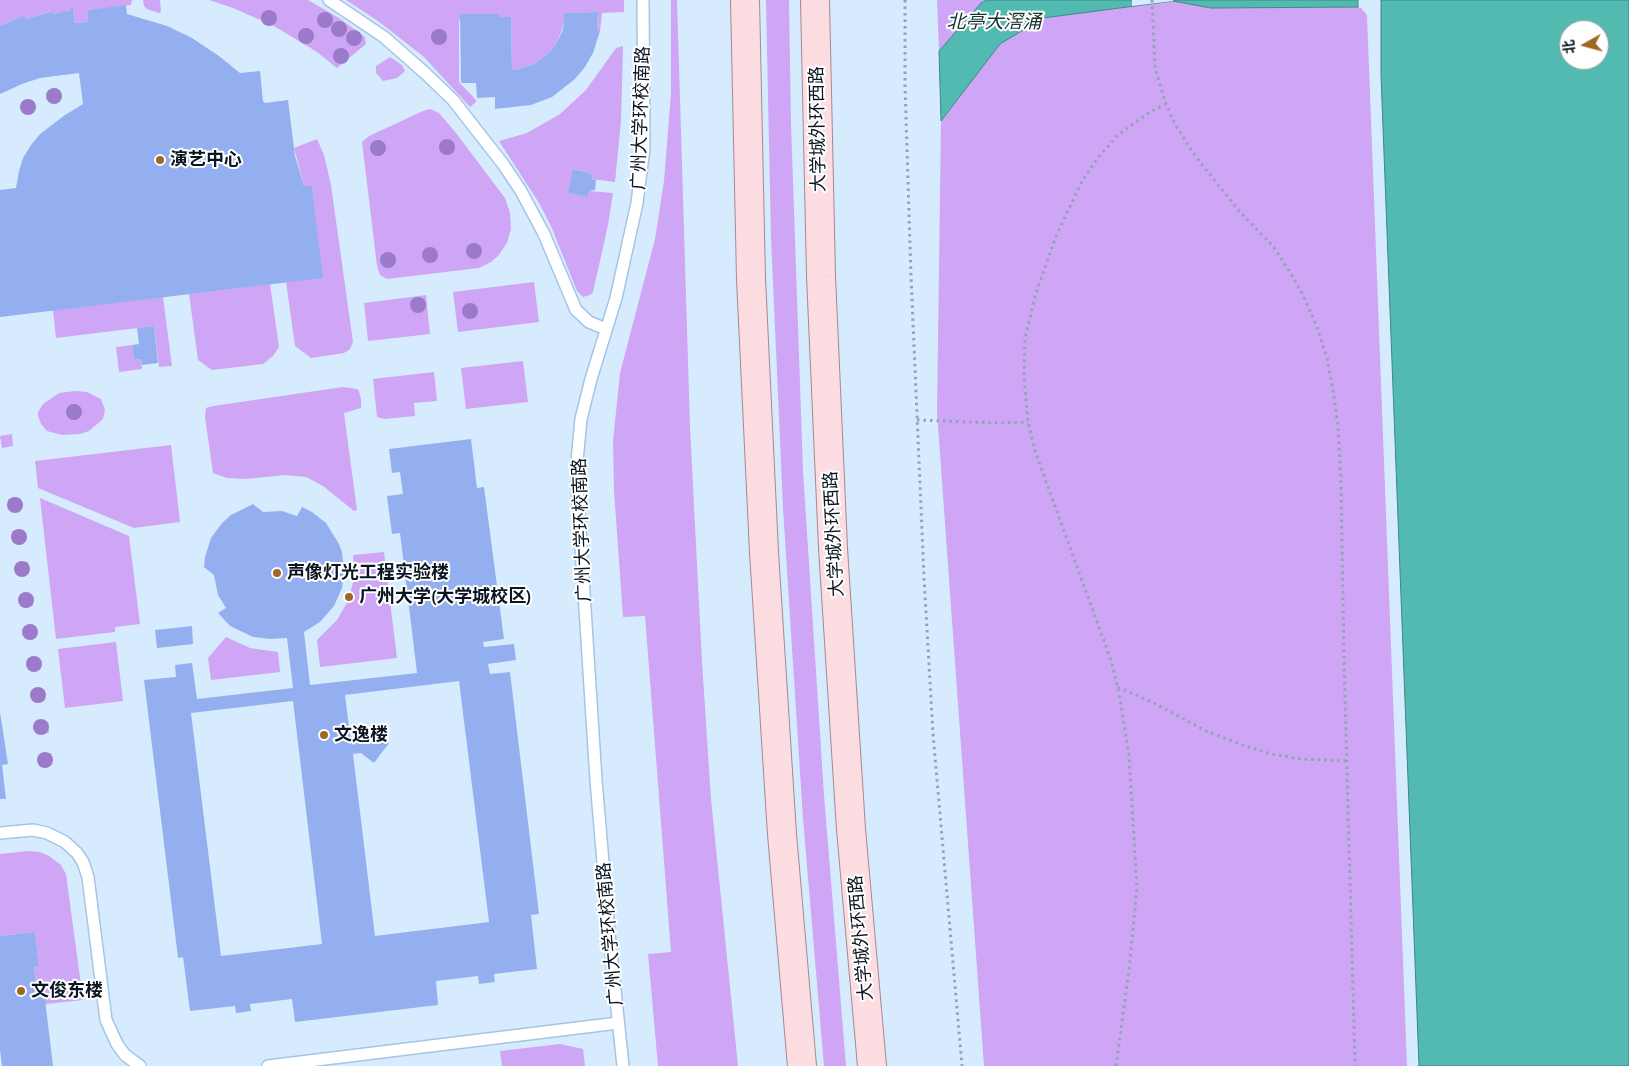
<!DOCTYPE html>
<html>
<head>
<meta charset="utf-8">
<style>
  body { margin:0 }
  #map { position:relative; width:1629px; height:1066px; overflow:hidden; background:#d7ebff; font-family:"Alegreya Sans","Noto Sans SC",sans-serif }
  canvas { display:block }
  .north { position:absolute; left:1559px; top:20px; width:50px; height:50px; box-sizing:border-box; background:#fff; border:1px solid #9da1a6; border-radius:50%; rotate:263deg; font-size:14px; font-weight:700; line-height:20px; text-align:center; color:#091520 }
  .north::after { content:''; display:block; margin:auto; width:18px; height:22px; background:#9f6724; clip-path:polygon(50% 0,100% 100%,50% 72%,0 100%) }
</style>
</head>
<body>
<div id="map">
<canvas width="1629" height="1066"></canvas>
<div class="north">北</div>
</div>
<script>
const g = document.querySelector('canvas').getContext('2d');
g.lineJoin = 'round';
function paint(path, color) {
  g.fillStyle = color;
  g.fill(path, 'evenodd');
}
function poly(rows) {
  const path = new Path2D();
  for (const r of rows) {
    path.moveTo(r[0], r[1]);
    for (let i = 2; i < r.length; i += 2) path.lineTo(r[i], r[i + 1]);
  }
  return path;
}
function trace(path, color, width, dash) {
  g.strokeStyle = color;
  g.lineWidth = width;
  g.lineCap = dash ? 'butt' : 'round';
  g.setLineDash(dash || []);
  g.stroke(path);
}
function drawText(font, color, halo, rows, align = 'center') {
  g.font = font + ' "Alegreya Sans","Noto Sans SC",sans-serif';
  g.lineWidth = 4;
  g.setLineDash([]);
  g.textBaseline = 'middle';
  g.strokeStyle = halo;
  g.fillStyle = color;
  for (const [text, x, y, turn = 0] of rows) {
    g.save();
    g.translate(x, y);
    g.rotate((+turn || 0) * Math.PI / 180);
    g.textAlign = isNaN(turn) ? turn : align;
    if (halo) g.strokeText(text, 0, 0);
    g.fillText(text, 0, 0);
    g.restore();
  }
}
paint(poly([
  [0,0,132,0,131,5,87,10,88,22,75,23,73,8,71,8,71,10,53,14,52,11,26,19,25,15,0,26],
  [143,0,160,0,161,12,159,13,147,9,144,6],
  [209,0,308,0,339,18,365,37,366,44,337,68,317,52,274,26,233,8],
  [346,0,624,0,624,12,602,13,600,31,597,30,598,12,565,13,562,30,556,44,550,52,534,64,515,70,512,70,511,17,500,17,499,14,461,14,460,20,459,21,459,82,476,100,476,102,470,107,424,57,378,21],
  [671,0,677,0,690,427,702,662,711,799,738,1066,658,1066,648,954,671,952,645,616,623,617,614,491,613,441,620,373,655,239,664,181,671,93],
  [766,0,789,0,791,124,803,471,824,795,846,1066,824,1066,803,819,783,508,777,372,771,239],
  [937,0,987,0,981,3,939,51],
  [1173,1,1211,8,1358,7,1361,8,1367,15,1407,1066,984,1066,937,412,941,121,1000,44,1043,18],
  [623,46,621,121,615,182,592,179,593,174,574,169,569,193,588,197,589,191,613,193,608,225,593,292,590,295,583,297,577,291,551,226,539,203,499,141,527,133,560,114,586,90,616,48],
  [390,57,402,65,405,71,397,78,383,81,376,73,376,66],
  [430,109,439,113,456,133,505,198,510,213,511,229,507,243,498,256,491,262,479,268,387,279,380,275,377,266,362,142,369,136,423,111],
  [317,139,324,155,331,185,353,342,350,349,344,353,311,358,295,346,286,282,322,277,312,186,304,186,294,148],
  [534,282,539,322,458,332,453,292],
  [270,284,279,347,273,356,263,364,212,370,198,360,189,294],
  [426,295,430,334,368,341,364,303],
  [163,297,172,366,159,367,154,326,56,338,53,310],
  [132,345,134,360,141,359,142,369,119,372,116,347],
  [523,361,528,402,466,409,461,368],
  [434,372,437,401,414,403,415,416,385,419,377,417,373,379],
  [343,387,357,389,359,391,361,400,361,408,344,413,357,510,354,511,323,486,306,477,285,475,245,479,227,478,213,473,205,417,206,408,213,406],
  [75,391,87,392,101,399,105,410,103,419,89,431,80,434,62,435,47,431,41,424,38,416,38,412,43,404,59,393],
  [12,434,13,446,2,448,0,436],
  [171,445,180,522,134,528,38,488,35,461],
  [20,498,21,510,9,511,8,499],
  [40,498,129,536,140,624,115,627,115,632,56,639],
  [24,530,25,542,13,543,12,531],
  [384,552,397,658,320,667,317,640,337,620,348,601,354,579,353,555],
  [28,562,29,573,17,575,16,563],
  [31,594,33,606,21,607,20,595],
  [35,626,37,637,25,639,24,627],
  [226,637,250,648,278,652,280,672,211,680,208,658],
  [116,642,123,701,65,708,58,649],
  [39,657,41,669,29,670,27,659],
  [43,689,45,701,33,702,31,691],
  [47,721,49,733,37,734,35,722],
  [51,753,52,765,40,767,39,754],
  [28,851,40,852,49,856,61,865,66,874,83,1000,46,1004,43,1000,41,982,36,982,34,967,39,966,35,932,0,936,0,854],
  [560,1044,583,1049,585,1066,502,1066,500,1051]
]), '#cea6f5');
const water = poly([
  [987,0,1358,0,1358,7,1211,8,1173,1,1043,18,1000,44,941,121,939,51,981,3,987,0],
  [1381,0,1629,0,1629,1066,1419,1066,1381,75,1381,0],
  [1569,30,1599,30,1599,60,1569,60,1569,30]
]);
paint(water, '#52bab0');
trace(water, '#3c8885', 1);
paint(poly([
  [1132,0,1173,0,1173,1,1132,6]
]), '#d7ebff');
paint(poly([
  [126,5,127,14,167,26,192,38,219,56,240,73,260,71,263,101,265,103,288,100,295,156,304,186,312,186,323,278,0,317,0,190,16,188,19,171,23,158,31,145,40,134,65,115,83,104,79,73,40,78,22,84,0,94,0,26,25,15,26,19,53,11,53,14,71,10,70,8,73,8,75,23,88,22,87,10],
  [598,12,597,30,600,31,593,53,585,67,575,79,552,97,531,105,495,109,495,97,477,98,476,83,461,83,460,14,499,14,500,17,511,17,512,70,515,70,534,64,550,52,556,44,563,30,564,13],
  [573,169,593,174,592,179,596,180,595,190,589,191,588,197,568,193],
  [154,326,158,363,142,365,141,359,134,360,132,345,139,344,137,328],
  [471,439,477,488,484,487,504,639,483,642,484,647,514,644,516,660,488,664,490,674,510,672,539,914,531,915,537,969,494,974,495,982,479,984,478,976,436,981,438,1005,295,1022,292,999,250,1004,251,1011,236,1013,235,1006,190,1011,183,957,178,958,144,680,176,677,175,665,192,663,197,699,293,688,287,638,270,639,253,637,230,626,218,613,226,608,218,595,214,575,204,567,205,557,211,538,222,523,231,515,253,504,263,512,282,511,297,516,302,507,312,512,326,523,339,544,342,552,344,571,342,588,334,606,320,622,304,632,310,685,417,673,400,533,392,534,387,496,403,494,400,472,392,473,389,449],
  [459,681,489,922,375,936,353,754,361,753,374,763,389,743,370,728,360,742,351,743,345,695],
  [293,701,322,944,221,956,191,713],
  [192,626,193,644,157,648,155,630],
  [0,712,8,764,2,765,6,799,0,799],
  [35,932,39,966,34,967,36,982,41,981,43,1000,45,999,53,1066,2,1066,0,1050,0,936]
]), '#94afef');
const service = poly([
  [329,0,384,37,425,73,453,100,503,164,521,191,544,234,576,310,589,322,606,329],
  [0,833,33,830,47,833,65,842,77,853,83,862,88,877,106,1020,117,1044,125,1055,140,1066],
  [268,1066,618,1023],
  [623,1066,609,933,596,780,577,484,577,461,581,419,591,379,616,298,637,203,644,148,643,0]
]);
const primary = poly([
  [745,0,751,279,764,552,782,834,802,1066],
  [815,0,821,276,833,548,851,829,872,1066]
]);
trace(service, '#a4c5e5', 14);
trace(primary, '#a68892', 30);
trace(poly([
  [905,0,905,86,911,276,924,577,933,734,962,1066],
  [1152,0,1155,68,1166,104,1176,126,1196,157,1239,211,1273,246,1288,269,1303,295,1317,327,1327,358,1333,390,1338,425,1341,483,1344,659,1355,1066],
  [917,420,1000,423,1028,422],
  [1118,687,1154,703,1206,731,1242,745,1271,754,1301,759,1347,761],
  [1116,1066,1129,970,1137,888,1129,755,1120,699,1112,663,1036,454,1028,422,1024,377,1025,338,1036,293,1056,236,1082,181,1097,159,1118,135,1150,112,1166,104]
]), '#92a3b4', 3, [2.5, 4]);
trace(service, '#fff', 11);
trace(primary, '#fcdde2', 28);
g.fillStyle = '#9c7aca';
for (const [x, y] of [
  [269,18],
  [325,20],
  [339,29],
  [306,36],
  [439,37],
  [354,38],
  [341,56],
  [54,96],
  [28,107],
  [447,147],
  [378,148],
  [474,251],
  [430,255],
  [388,260],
  [418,305],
  [470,311],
  [74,412],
  [15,505],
  [19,537],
  [22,569],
  [26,600],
  [30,632],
  [34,664],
  [38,695],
  [41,727],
  [45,760]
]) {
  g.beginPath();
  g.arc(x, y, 8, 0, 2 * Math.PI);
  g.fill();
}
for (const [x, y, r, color] of [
  [160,160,5,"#9f6724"],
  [277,573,5,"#9f6724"],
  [349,597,5,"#9f6724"],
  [324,735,5,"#9f6724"],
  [21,991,5,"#9f6724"]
]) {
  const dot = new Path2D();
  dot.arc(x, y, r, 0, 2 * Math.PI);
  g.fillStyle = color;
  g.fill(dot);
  trace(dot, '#fff', 2);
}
drawText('18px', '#091520', '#fff', [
  ["广州大学环校南路",641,118,-88],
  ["大学城外环西路",818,129,-91],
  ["广州大学环校南路",582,530,-92],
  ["大学城外环西路",834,534,-93],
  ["广州大学环校南路",610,934,-95],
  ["大学城外环西路",861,938,-95]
]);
drawText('bold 18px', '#091520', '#fff', [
  ["演艺中心",170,160],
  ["声像灯光工程实验楼",287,573],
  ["广州大学(大学城校区)",359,597],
  ["文逸楼",334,735],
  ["文俊东楼",31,991]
], 'left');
drawText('italic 19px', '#143531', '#fff', [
  ["北亭大滘涌",994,22]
]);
</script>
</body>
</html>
